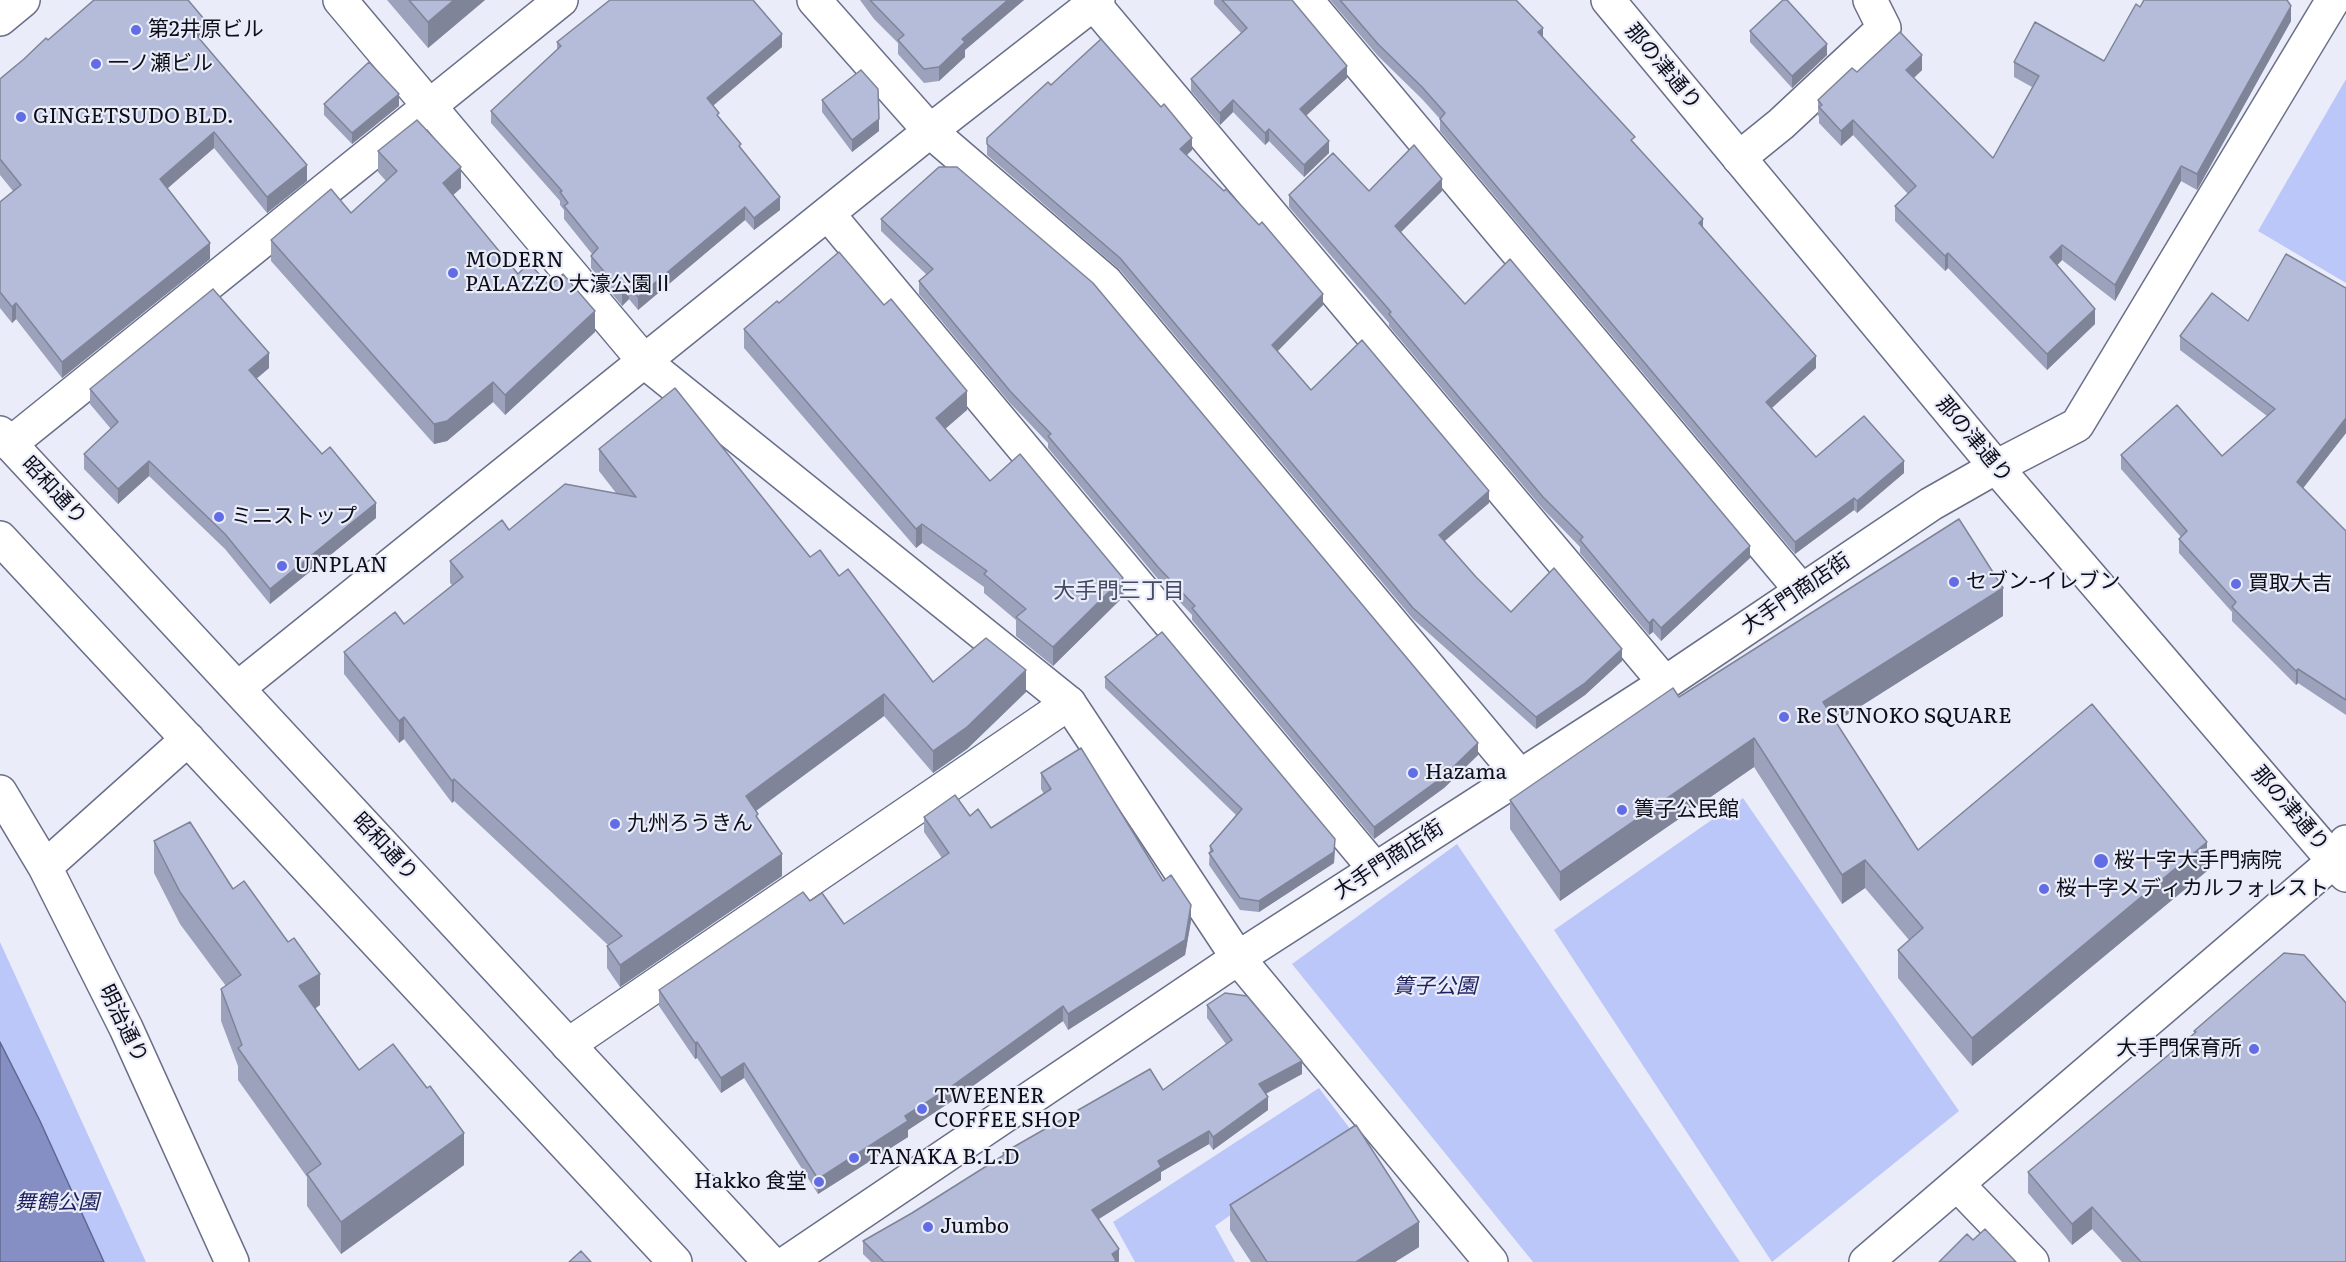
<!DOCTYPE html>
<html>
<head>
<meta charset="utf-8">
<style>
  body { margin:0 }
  canvas { display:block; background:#eaedf9 }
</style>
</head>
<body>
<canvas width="2346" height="1262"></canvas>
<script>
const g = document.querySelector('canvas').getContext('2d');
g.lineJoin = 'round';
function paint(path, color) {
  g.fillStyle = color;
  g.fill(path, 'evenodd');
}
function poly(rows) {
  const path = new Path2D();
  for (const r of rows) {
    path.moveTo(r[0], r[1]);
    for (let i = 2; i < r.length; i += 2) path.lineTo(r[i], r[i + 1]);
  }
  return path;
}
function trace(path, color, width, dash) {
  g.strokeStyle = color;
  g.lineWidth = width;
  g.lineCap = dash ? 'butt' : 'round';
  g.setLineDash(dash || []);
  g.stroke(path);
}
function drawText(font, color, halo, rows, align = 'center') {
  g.font = font + ' Literata,"Noto Sans JP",serif';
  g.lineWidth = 4.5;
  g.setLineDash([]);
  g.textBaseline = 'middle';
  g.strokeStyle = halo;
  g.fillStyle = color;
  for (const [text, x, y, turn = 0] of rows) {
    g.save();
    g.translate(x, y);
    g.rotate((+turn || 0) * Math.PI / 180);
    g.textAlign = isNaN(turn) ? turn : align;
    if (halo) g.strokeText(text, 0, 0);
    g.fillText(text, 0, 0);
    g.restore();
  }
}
paint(poly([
  [2346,79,2346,283,2258,231],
  [1743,798,1959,1111,1772,1262,1554,930],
  [1457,844,1740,1262,1533,1262,1292,964],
  [0,942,146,1262,0,1262],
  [1319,1088,1351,1130,1215,1226,1235,1262,1135,1262,1113,1222]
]), '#bcc7f9');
const water = poly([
  [0,1042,40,1121,104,1262,0,1262,0,1042]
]);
paint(water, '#858fc3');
trace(water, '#616890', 1.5);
const street = poly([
  [814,0,930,131,1106,282,1519,775],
  [1306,0,1801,590],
  [1093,3,1665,683],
  [1739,158,1781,124,1884,28,1870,0],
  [828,214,1375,869],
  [10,444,561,0],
  [568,1045,1069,703],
  [788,1262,1238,958,1665,683,1931,504,1996,467]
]);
const secondary = poly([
  [340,0,645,362,1069,703,1238,958,1491,1262],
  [1608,0,1996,467,2346,875],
  [0,19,23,0],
  [0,433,770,1262],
  [1996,467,2077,425,2333,0],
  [0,538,675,1262],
  [238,688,930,131,1098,0],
  [0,792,45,867,126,1028,232,1262],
  [45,867,188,739],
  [1958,1185,2032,1262],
  [1866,1262,2334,861,2346,842]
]);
trace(street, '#696f89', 36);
trace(secondary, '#696f89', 36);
trace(street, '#fff', 33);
trace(secondary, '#fff', 33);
paint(poly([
  [387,0,485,0,428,48],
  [860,0,1024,0,965,50,965,57,939,81,924,83,898,54,898,43,874,19],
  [1214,0,1292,0,1347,78,1306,116,1329,153,1304,177,1269,141,1265,145,1233,112,1220,125,1191,91,1191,79,1241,33,1214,4],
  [1330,0,1516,0,1543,37,1635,145,1816,368,1772,408,1816,457,1904,473,1857,513,1854,510,1795,554,1440,131,1440,119,1422,99,1378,56],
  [2140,7,2291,21,2197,190,2181,181,2115,301,2062,260,2057,265,2095,324,2047,370,1948,268,1945,271,1895,221,1895,206,1908,194,1853,135,1841,146,1819,123,1819,117,1818,115,1818,100,1857,72,1922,70,1914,78,1993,158,2032,87,2014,77,2014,62,2104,61],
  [1750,31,1827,55,1792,88,1750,42],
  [204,35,199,39,307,181,267,213,214,148,167,188,210,259,62,378,16,319,12,323,0,308,0,202,13,191,0,175,0,79,48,40],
  [557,42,782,47,713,105,719,118,741,149,780,210,754,230,745,220,638,310,629,299,622,306,591,268,591,256,592,254,564,219,564,210,560,205,560,201,491,123,491,111,557,50],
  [1051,85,1192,150,1187,155,1323,305,1277,351,1311,390,1489,503,1444,541,1476,577,1511,612,1622,661,1585,695,1536,729,1413,619,1120,270,987,155,987,138],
  [822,100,879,131,852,152,822,112],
  [324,104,399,106,352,144,324,115],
  [378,151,461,188,453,195,518,274,550,286,595,332,505,415,493,402,447,441,434,444,271,261,271,240,351,213,386,181,378,172],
  [1369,191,1442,191,1401,232,1465,304,1750,558,1661,641,1653,632,1649,635,1580,553,1580,547,1543,509,1389,326,1389,323,1289,207,1289,195],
  [881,219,1478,755,1444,788,1374,839,1192,620,1192,615,1158,579,1048,448,1048,443,1010,403,919,294,919,281,927,275,881,231],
  [2346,288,2346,433,2303,488,2346,531,2346,715,2298,683,2296,685,2232,621,2232,612,2179,553,2179,539,2181,537,2121,469,2121,455,2222,456,2267,416,2180,350,2180,336,2248,321],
  [779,303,967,410,945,428,990,481,1123,597,1053,666,1016,636,1016,620,984,593,984,587,922,543,916,548,744,348,744,329],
  [269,368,256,379,376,518,270,604,225,549,149,476,118,504,84,469,84,454,111,429,90,404,90,389],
  [599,449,810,557,839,576,933,682,1026,692,967,749,933,773,884,716,756,811,758,820,782,876,620,987,607,968,607,946,608,945,454,801,452,803,404,739,399,743,344,674,344,652,404,624,452,585,450,583,450,561,509,530,616,493,599,471],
  [2003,616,1836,722,1918,850,2207,871,1972,1066,1898,978,1898,950,1909,940,1865,888,1842,904,1754,767,1560,901,1510,829,1510,800,1679,697],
  [1105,677,1335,851,1334,863,1259,912,1240,910,1209,865,1210,846,1236,815,1105,688],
  [1041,773,1163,881,1191,921,1185,955,1068,1030,1063,1021,952,1101,908,1130,908,1137,818,1194,744,1078,721,1093,697,1058,695,1059,659,1006,659,990,810,901,844,924,942,858,924,832,924,817,970,816,991,828,1044,794,1041,789],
  [154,841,233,889,320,1005,315,1009,359,1070,464,1165,341,1254,307,1206,307,1177,238,1080,238,1066,221,1021,221,989,226,986,180,924,154,873],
  [1207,1005,1302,1074,1266,1094,1268,1110,1213,1150,1209,1144,1161,1172,1161,1180,1099,1219,1119,1262,871,1262,863,1254,863,1241,912,1213,1003,1156,1003,1153,1163,1090,1226,1044,1207,1018],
  [2194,1031,2346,1262,2122,1262,2092,1229,2072,1245,2028,1193,2028,1172,2194,1034],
  [1230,1205,1419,1247,1395,1262,1251,1262,1230,1230]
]), '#9ca2bb');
paint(poly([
  [454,0,485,0,428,48,428,22],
  [1008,0,1024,0,965,50,965,57,939,81,939,67,962,39],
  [2291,6,2291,21,2197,190,2197,174],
  [204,19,204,35,192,46,192,30],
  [1543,28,1543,40,1538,32],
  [782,34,782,47,707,111,707,98],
  [1827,44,1827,55,1792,88,1792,76],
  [1922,55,1922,70,1906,85,1906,70],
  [1347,66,1347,78,1300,121,1300,109],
  [399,94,399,106,352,144,352,133],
  [1233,100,1233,112,1220,125,1220,113],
  [879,119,879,131,852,152,852,140],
  [1853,120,1853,135,1841,146,1841,131],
  [1269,129,1269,141,1265,145,1265,133],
  [214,132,214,148,160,195,160,179],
  [1192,138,1192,150,1180,161,1180,149],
  [1329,141,1329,153,1304,177,1304,165],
  [307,165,307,181,267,213,267,197],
  [2181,166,2181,181,2115,301,2115,285],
  [461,167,461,188,443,204,443,183],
  [1442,179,1442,191,1395,238,1395,226],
  [780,197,780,210,754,230,754,218],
  [745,207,745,220,638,310,638,297],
  [1703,219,1703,231,1699,223],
  [210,243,210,259,62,378,62,362],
  [2062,245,2062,260,2050,273,2050,257],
  [1948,253,1948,268,1945,271,1945,256],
  [629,287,629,299,622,306,622,293],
  [1323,294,1323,305,1272,357,1272,345],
  [16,303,16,319,12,323,12,307],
  [2095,309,2095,324,2047,370,2047,354],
  [595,311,595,332,505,415,505,395],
  [269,353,269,368,249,385,249,370],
  [1816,356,1816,368,1766,413,1766,402],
  [493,382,493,402,447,441,434,444,434,424],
  [967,391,967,410,936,437,936,418],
  [2346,418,2346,433,2297,496,2297,482],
  [149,461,149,476,118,504,118,489],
  [1904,461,1904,473,1857,513,1857,501],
  [1489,491,1489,503,1439,546,1439,535],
  [1854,498,1854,510,1795,554,1795,542],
  [376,503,376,518,270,604,270,589],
  [922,524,922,543,916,548,916,529],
  [1750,546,1750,558,1661,641,1661,628],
  [1123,578,1123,597,1053,666,1053,647],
  [2003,588,2003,616,1823,730,1823,702],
  [1653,619,1653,632,1649,635,1649,623],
  [1622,649,1622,661,1585,695,1536,729,1536,717],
  [2298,669,2298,683,2296,685,2296,671],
  [1026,670,1026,692,967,749,933,773,933,751],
  [884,694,884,716,746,818,746,796],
  [404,717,404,739,399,743,399,721],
  [1754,738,1754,767,1560,901,1560,872],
  [1478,743,1478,755,1444,788,1374,839,1374,827],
  [454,779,454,801,452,803,452,781],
  [1335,839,1334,863,1259,912,1259,901],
  [2207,842,2207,871,1972,1066,1972,1038],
  [782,854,782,876,620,987,620,965],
  [1865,860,1865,888,1842,904,1842,875],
  [1191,905,1191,921,1185,955,1068,1030,1068,1014],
  [320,974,320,1005,299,1018,299,986],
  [1063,1006,1063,1021,952,1101,908,1130,908,1137,818,1194,818,1179,905,1116],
  [697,1042,697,1058,695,1059,695,1043],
  [1302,1061,1302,1074,1259,1097,1259,1084],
  [744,1063,744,1078,721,1093,721,1078],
  [1268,1097,1268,1110,1213,1150,1213,1137],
  [1209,1131,1209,1144,1161,1172,1161,1180,1092,1223,1092,1210,1158,1161],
  [464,1133,464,1165,341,1254,341,1222],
  [2092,1207,2092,1229,2072,1245,2072,1224],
  [1419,1222,1419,1247,1395,1262,1356,1262],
  [1119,1249,1119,1262,1112,1262,1112,1254]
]), '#7f8498');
const building = poly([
  [94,0,188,0,204,19,192,30,307,165,267,197,214,132,160,179,210,243,62,362,16,303,12,307,0,292,0,202,21,185,0,159,0,79,24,59,46,38,48,40,94,0],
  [409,0,454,0,428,22,409,0],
  [610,0,753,0,782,34,707,98,719,113,717,115,741,144,739,146,780,197,754,218,745,207,638,297,629,287,622,293,591,256,598,248,564,206,568,203,560,192,562,191,491,111,561,46,557,42,610,0],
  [870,0,1008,0,962,39,965,42,939,67,924,69,898,40,904,35,870,0],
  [1222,0,1292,0,1347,66,1300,109,1329,141,1304,165,1269,129,1265,133,1233,100,1220,113,1191,79,1247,28,1222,0],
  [1340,0,1516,0,1543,28,1538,32,1635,137,1631,140,1703,219,1699,223,1816,356,1766,402,1816,457,1864,416,1904,461,1857,501,1854,498,1795,542,1440,119,1445,113,1422,87,1378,44,1340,0],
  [1783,0,1787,0,1827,44,1792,76,1750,31,1783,0],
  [2144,0,2287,0,2291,6,2197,174,2181,166,2115,285,2062,245,2050,257,2095,309,2047,354,1948,253,1945,256,1895,206,1916,186,1853,120,1841,131,1819,107,1822,105,1818,100,1852,68,1857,72,1900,32,1922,55,1906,70,1993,158,2039,76,2014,62,2035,22,2104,61,2136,4,2140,7,2144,0],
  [1101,39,1161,107,1164,104,1192,138,1180,149,1224,191,1226,189,1259,225,1262,222,1323,294,1272,345,1311,390,1362,340,1489,491,1439,535,1476,577,1511,612,1554,568,1622,649,1585,683,1536,717,1413,608,1120,258,987,144,987,138,1048,82,1051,85,1101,39],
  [369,62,399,94,352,133,324,104,369,62],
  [861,70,878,89,879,119,852,140,822,100,861,70],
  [417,120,461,167,443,183,518,274,529,263,550,286,563,274,595,311,505,395,493,382,447,421,434,424,271,240,331,189,351,213,397,171,378,151,417,120],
  [1414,145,1442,179,1395,226,1465,304,1510,259,1750,546,1661,628,1653,619,1649,623,1580,540,1583,537,1543,497,1389,314,1391,312,1289,195,1333,153,1369,191,1414,145],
  [939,167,957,167,1093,283,1478,743,1444,776,1374,827,1192,608,1195,606,1158,567,1048,436,1051,434,1010,391,919,281,933,269,881,219,939,167],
  [839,252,884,305,891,299,967,391,936,418,990,481,1020,454,1123,578,1053,647,1016,617,1026,609,984,574,987,571,922,524,916,529,744,329,777,301,779,303,839,252],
  [2286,254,2346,288,2346,418,2297,482,2346,531,2346,700,2298,669,2296,671,2232,607,2236,602,2179,539,2187,531,2121,455,2177,405,2222,456,2275,409,2180,336,2212,293,2248,321,2286,254],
  [213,289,269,353,249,370,322,454,330,447,376,503,270,589,225,534,149,461,118,489,84,454,118,422,90,389,213,289],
  [675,388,810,557,820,550,839,576,848,569,933,682,986,638,1026,670,967,727,933,751,884,694,746,796,758,814,756,816,782,854,620,965,607,946,622,936,454,779,452,781,404,717,399,721,344,652,395,612,404,624,463,577,450,561,502,520,509,530,565,484,636,497,599,449,675,388],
  [1959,519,2003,588,1823,702,1918,850,2092,704,2207,842,1972,1038,1898,950,1923,928,1865,860,1842,875,1754,738,1560,872,1510,800,1673,688,1679,697,1959,519],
  [1162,632,1335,839,1334,852,1259,901,1240,898,1209,853,1213,851,1210,846,1242,809,1105,677,1162,632],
  [1081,748,1163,881,1171,875,1191,905,1185,940,1068,1014,1063,1006,952,1086,905,1116,908,1121,818,1179,744,1063,721,1078,697,1042,695,1043,659,990,803,892,810,901,822,893,844,924,949,853,924,817,955,795,970,816,978,809,991,828,1051,789,1041,773,1081,748],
  [190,822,233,889,244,881,288,942,294,938,320,974,299,986,359,1070,393,1044,427,1088,430,1086,464,1133,341,1222,307,1174,321,1164,238,1048,242,1045,221,989,241,975,180,892,154,841,190,822],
  [2284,953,2304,955,2346,1003,2346,1262,2141,1262,2092,1207,2072,1224,2028,1172,2196,1032,2194,1031,2284,953],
  [1225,993,1247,996,1302,1061,1259,1084,1268,1097,1213,1137,1209,1131,1158,1161,1161,1167,1092,1210,1119,1249,1112,1254,1116,1261,1114,1262,884,1262,863,1241,912,1213,1004,1155,1003,1153,1150,1069,1163,1090,1232,1040,1207,1005,1225,993],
  [1356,1125,1419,1222,1356,1262,1267,1262,1230,1205,1356,1125],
  [1985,1229,2016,1262,1939,1262,1967,1234,1973,1240,1985,1229],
  [581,1251,591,1262,569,1262,581,1251]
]);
paint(building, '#b5bcd9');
trace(building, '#7f8498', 1.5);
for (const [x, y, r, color] of [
  [136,30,6,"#626de5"],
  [96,64,6,"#626de5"],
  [21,117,6,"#626de5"],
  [453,273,6,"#626de5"],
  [219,517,6,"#626de5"],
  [282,566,6,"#626de5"],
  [1954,582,6,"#626de5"],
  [2236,584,6,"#626de5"],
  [1784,717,6,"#626de5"],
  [1413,773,6,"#626de5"],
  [1622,810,6,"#626de5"],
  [615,824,6,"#626de5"],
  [2101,861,8,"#626de5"],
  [2044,889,6,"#626de5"],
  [2254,1049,6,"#626de5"],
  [922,1109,6,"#626de5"],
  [854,1158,6,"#626de5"],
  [819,1182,6,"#626de5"],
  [928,1227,6,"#626de5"]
]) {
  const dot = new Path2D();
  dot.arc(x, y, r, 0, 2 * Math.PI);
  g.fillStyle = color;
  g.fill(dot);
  trace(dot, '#eaedf9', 2);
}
drawText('21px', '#0c0e18', '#eaedf9', [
  ["第2井原ビル",148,30],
  ["一ノ瀬ビル",108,64],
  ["GINGETSUDO BLD.",33,117],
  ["MODERN",465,261],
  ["PALAZZO 大濠公園Ⅱ",465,285],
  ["ミニストップ",231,517],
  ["UNPLAN",294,566],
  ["セブン-イレブン",1966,582],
  ["買取大吉",2248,584],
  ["Re SUNOKO SQUARE",1796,717],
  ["Hazama",1425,773],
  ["簀子公民館",1634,810],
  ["九州ろうきん",627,824],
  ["桜十字大手門病院",2114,861],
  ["桜十字メディカルフォレスト",2056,889],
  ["大手門保育所",2242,1049,"right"],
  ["TWEENER",934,1097],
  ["COFFEE SHOP",934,1121],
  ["TANAKA B.L.D",866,1158],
  ["Hakko 食堂",807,1182,"right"],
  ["Jumbo",940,1227]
], 'left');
drawText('21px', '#0c0e18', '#eaedf9', [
  ["那の津通り",1663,67,50],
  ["那の津通り",1974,440,50],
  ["昭和通り",54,491,47],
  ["大手門商店街",1796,594,-34],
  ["那の津通り",2290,809,49],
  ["昭和通り",385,847,47],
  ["大手門商店街",1389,860,-33],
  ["明治通り",123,1024,64]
]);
drawText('italic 21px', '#1e205e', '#eaedf9', [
  ["簀子公園",1435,987],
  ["舞鶴公園",57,1203]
]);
drawText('22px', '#454a63', '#eaedf9', [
  ["大手門三丁目",1119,592]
]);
</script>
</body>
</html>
